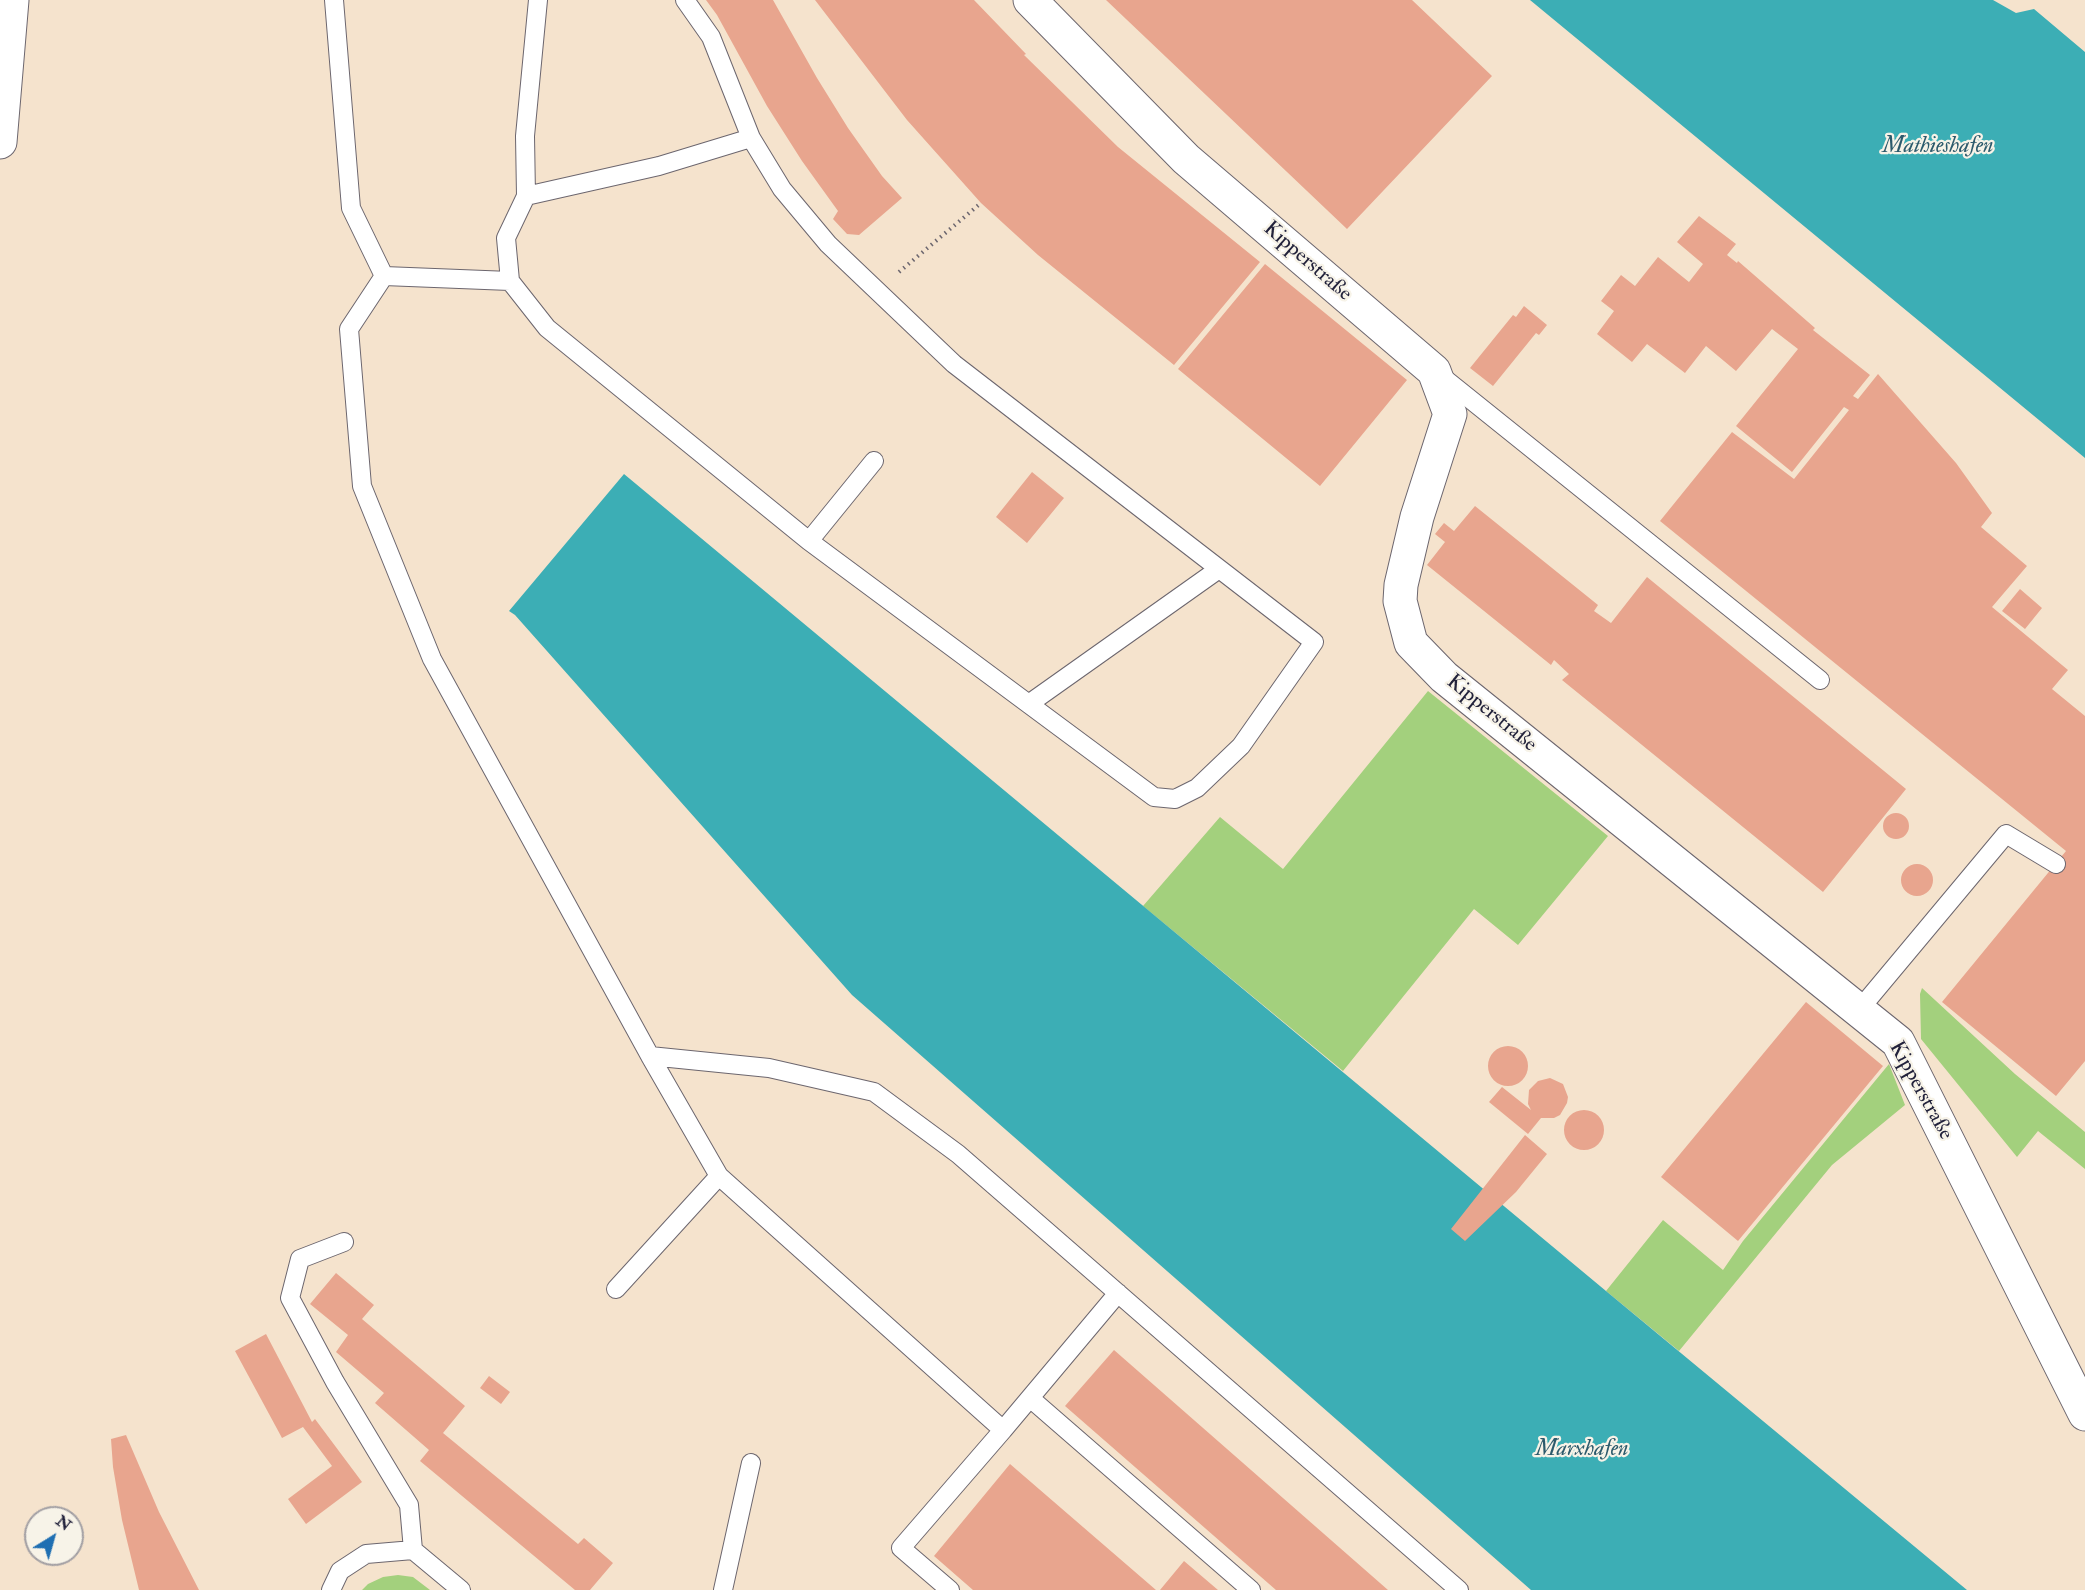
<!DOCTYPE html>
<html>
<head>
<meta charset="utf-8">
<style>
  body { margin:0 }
  #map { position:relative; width:2085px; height:1590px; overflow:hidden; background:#f5e3cd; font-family:"IM FELL Double Pica",serif }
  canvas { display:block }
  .north { position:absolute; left:24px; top:1506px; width:60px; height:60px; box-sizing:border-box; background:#f7f3e8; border:2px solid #a29fa3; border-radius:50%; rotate:37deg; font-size:16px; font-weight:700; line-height:24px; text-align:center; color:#22223b }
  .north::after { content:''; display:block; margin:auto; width:21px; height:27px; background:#1f6fb2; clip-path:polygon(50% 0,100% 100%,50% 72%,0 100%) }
</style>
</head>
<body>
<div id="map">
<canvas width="2085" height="1590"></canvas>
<div class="north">N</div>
</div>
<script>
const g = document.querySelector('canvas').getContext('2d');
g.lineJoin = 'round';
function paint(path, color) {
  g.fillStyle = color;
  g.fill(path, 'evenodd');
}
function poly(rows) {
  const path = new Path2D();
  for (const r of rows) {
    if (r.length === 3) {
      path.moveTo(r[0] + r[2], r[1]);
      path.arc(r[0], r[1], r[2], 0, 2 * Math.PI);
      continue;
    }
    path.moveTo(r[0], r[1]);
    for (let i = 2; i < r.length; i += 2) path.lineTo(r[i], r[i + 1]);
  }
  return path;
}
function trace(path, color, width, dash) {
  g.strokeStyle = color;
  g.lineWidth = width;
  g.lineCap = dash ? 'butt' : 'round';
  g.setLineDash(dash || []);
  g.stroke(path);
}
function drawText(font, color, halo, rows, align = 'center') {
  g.font = font + ' "IM FELL Double Pica",serif';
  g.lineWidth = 4.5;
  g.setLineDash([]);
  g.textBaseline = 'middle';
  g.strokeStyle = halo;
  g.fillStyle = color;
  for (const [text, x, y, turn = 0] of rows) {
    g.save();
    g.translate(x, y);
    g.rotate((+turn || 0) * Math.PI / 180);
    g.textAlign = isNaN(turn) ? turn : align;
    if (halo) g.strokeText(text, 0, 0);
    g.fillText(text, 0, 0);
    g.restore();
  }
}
paint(poly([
  [1428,691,1608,836,1518,945,1474,909,1343,1071,1143,906,1220,817,1283,869],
  [1922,988,2015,1074,2085,1132,2085,1169,2038,1131,2017,1157,1921,1039,1920,994],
  [1889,1064,1905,1105,1832,1165,1679,1351,1606,1291,1663,1220,1723,1270,1743,1241],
  [398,1575,413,1577,430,1590,362,1590,368,1584,383,1577]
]), '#a3d07d');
paint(poly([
  [1530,0,1993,0,2016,13,2034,9,2085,52,2085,458],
  [624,474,1606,1291,1967,1590,1531,1590,852,995,515,615,509,611]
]), '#3caeb5');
paint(poly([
  [706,0,773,0,817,78,848,128,882,176,902,198,859,235,847,234,833,219,838,211,802,161,767,106,717,15],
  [815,0,974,0,1026,54,1024,55,1118,147,1260,262,1174,365,1038,255,981,203,907,120],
  [1106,0,1412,0,1492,76,1347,229],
  [1699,216,1736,244,1727,255,1737,263,1738,261,1815,328,1813,330,1870,375,1853,396,1858,399,1878,374,1956,463,1992,513,1981,527,2027,566,1992,607,2068,670,2052,689,2085,716,2085,1061,2056,1096,1942,1002,2066,851,1660,521,1732,432,1794,479,1849,410,1844,407,1792,472,1736,426,1798,349,1772,329,1736,371,1706,346,1685,373,1647,344,1632,362,1597,334,1614,311,1601,301,1621,275,1635,286,1658,257,1689,282,1703,264,1677,242],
  [1265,264,1407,380,1320,486,1178,369],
  [1524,306,1547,325,1539,335,1536,333,1493,386,1470,368,1513,315,1516,317],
  [1032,472,1064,498,1027,543,996,517],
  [1475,506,1598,605,1594,611,1611,623,1647,577,1906,789,1823,892,1562,680,1569,674,1554,660,1551,665,1427,565,1445,542,1435,534,1444,523,1454,531],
  [2020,589,2042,608,2025,629,2002,611],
  [1896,826,13],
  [1917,880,16],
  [1806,1002,1883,1066,1738,1241,1661,1177],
  [1508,1066,20],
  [1550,1078,1563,1084,1568,1097,1567,1103,1560,1115,1554,1118,1541,1118,1528,1134,1489,1102,1502,1087,1531,1110,1528,1104,1529,1090,1538,1081],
  [1584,1130,20],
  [1525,1135,1547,1154,1516,1192,1465,1241,1451,1229],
  [336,1273,374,1305,362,1319,465,1406,443,1433,578,1544,584,1538,613,1563,590,1590,575,1590,420,1461,429,1450,375,1403,384,1393,336,1352,348,1335,310,1304],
  [266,1334,312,1422,315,1419,362,1482,306,1524,288,1499,332,1466,303,1427,282,1438,235,1351],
  [1114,1350,1388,1590,1276,1590,1065,1406],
  [489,1376,510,1392,501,1404,480,1388],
  [126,1435,159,1512,199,1590,139,1590,122,1520,113,1467,111,1439],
  [1010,1464,1156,1590,973,1590,934,1556],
  [1184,1561,1218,1590,1160,1590]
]), '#e8a58e');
const service = poly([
  [334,0,351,208,384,276,349,329,362,486,432,659,650,1056,769,1068,874,1092,958,1154,1459,1590],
  [538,0,525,136,526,196,506,238,510,281,547,328,809,541,1154,797,1175,799,1197,788,1241,746,1314,642,954,364,828,244,782,189,751,138,711,37,685,0],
  [526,196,659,166,751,138],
  [384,276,510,281],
  [1440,375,1820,680],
  [809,541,874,461],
  [1030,703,1219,569],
  [1859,1010,2006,834,2056,864],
  [650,1056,719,1176,1003,1430,901,1548,950,1590],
  [344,1242,300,1259,290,1298,335,1382,409,1505,413,1550],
  [616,1289,719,1176],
  [1030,1398,1251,1590],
  [1003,1430,1118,1293],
  [331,1590,340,1571,366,1554,413,1550,461,1590],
  [723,1590,751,1463]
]);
const minor = poly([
  [1030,0,1186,159,1434,371,1450,414,1417,517,1401,585,1400,601,1411,643,1444,677,1898,1042,2085,1414]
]);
const tertiary = poly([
  [0,142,12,0]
]);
trace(service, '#6c666e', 20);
trace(minor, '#6c666e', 35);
trace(tertiary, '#6c666e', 35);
trace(poly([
  [899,272,981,203]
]), '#6c666e', 4, [1.5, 4.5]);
trace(service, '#fff', 18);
trace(minor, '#fff', 33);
trace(tertiary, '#fff', 33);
drawText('21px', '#22223b', '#f7f3e8', [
  ["Kipperstraße",1307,262,41],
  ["Kipperstraße",1491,714,39],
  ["Kipperstraße",1920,1091,61]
]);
drawText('italic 22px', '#2c5a6c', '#f7f3e8', [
  ["Mathieshafen",1938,147],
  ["Marxhafen",1582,1450]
]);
</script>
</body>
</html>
